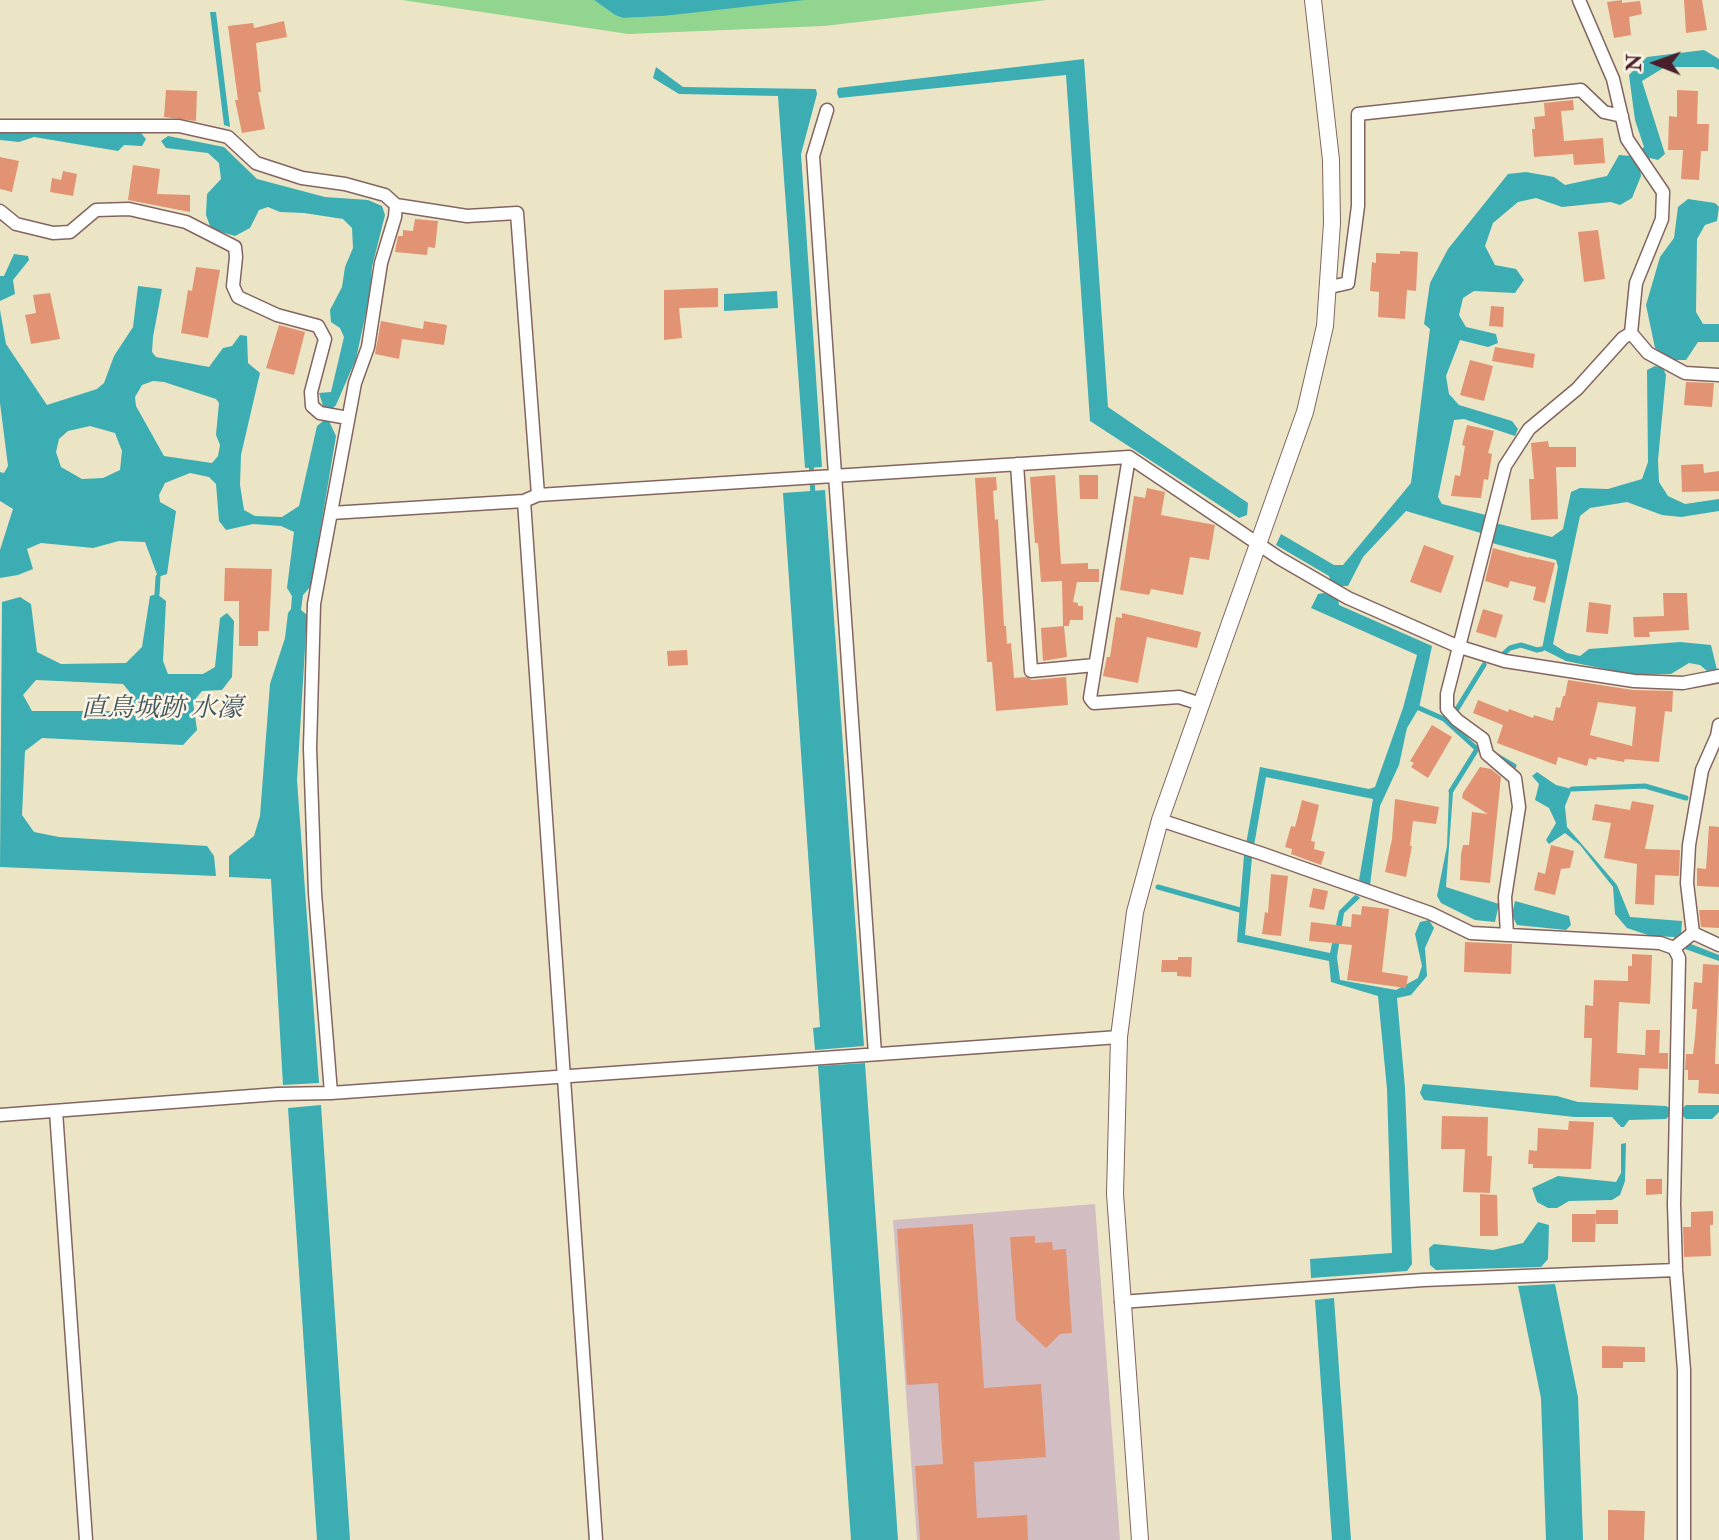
<!DOCTYPE html>
<html>
<head>
<meta charset="utf-8">
<style>
  body { margin:0 }
  #map { position:relative; width:1719px; height:1540px; overflow:hidden; background:#ece5c5; font-family:"IM FELL Double Pica",serif }
  canvas { display:block }
  .north { position:absolute; left:1621px; top:28px; width:70px; height:70px; -webkit-text-stroke:5px #fcf5e5; paint-order:stroke; rotate:271deg; font-size:19px; font-weight:700; line-height:28px; text-align:center; color:#4a1f2b }
  .north::after { content:''; display:block; margin:auto; width:24px; height:32px; background:#4a1f2b; clip-path:polygon(50% 0,100% 100%,50% 72%,0 100%) }
</style>
</head>
<body>
<div id="map">
<canvas width="1719" height="1540"></canvas>
<div class="north">N</div>
</div>
<script>
const g = document.querySelector('canvas').getContext('2d');
g.lineJoin = 'round';
function paint(path, color) {
  g.fillStyle = color;
  g.fill(path, 'evenodd');
}
function poly(rows) {
  const path = new Path2D();
  for (const r of rows) {
    path.moveTo(r[0], r[1]);
    for (let i = 2; i < r.length; i += 2) path.lineTo(r[i], r[i + 1]);
  }
  return path;
}
function trace(path, color, width, dash) {
  g.strokeStyle = color;
  g.lineWidth = width;
  g.lineCap = dash ? 'butt' : 'round';
  g.setLineDash(dash || []);
  g.stroke(path);
}
function drawText(font, color, halo, rows, align = 'center') {
  g.font = font + ' "IM FELL Double Pica","Noto Serif JP",serif';
  g.lineWidth = 5;
  g.setLineDash([]);
  g.textBaseline = 'middle';
  g.strokeStyle = halo;
  g.fillStyle = color;
  for (const [text, x, y, turn = 0] of rows) {
    g.save();
    g.translate(x, y);
    g.rotate((+turn || 0) * Math.PI / 180);
    g.textAlign = isNaN(turn) ? turn : align;
    if (halo) g.strokeText(text, 0, 0);
    g.fillText(text, 0, 0);
    g.restore();
  }
}
paint(poly([
  [1095,1204,1120,1540,917,1540,893,1220]
]), '#d2bec2');
paint(poly([
  [402,0,594,0,615,15,623,18,663,16,715,0,1047,0,824,26,628,34]
]), '#92d58e');
paint(poly([
  [594,0,805,0,663,16,623,18,615,15],
  [210,12,216,12,230,127,224,125],
  [1704,50,1719,59,1719,70,1713,67,1665,67,1642,81,1665,154,1658,160,1650,158,1640,167,1641,176,1632,198,1620,205,1611,202,1562,207,1536,198,1518,202,1493,223,1485,246,1495,265,1516,269,1524,280,1515,293,1474,291,1463,298,1459,315,1466,327,1496,334,1498,343,1488,347,1460,340,1446,376,1449,394,1459,405,1512,421,1518,429,1515,436,1464,419,1454,420,1438,497,1442,504,1486,515,1495,523,1552,537,1563,529,1571,492,1580,488,1608,489,1642,479,1648,462,1647,370,1655,366,1663,368,1666,375,1658,460,1659,482,1668,496,1685,504,1719,499,1719,511,1681,517,1662,515,1627,502,1590,508,1580,516,1553,644,1567,653,1580,656,1589,649,1680,642,1711,645,1717,670,1707,671,1700,665,1689,663,1671,674,1634,675,1566,661,1542,649,1558,567,1556,560,1492,543,1491,536,1406,511,1363,557,1348,586,1340,586,1331,582,1329,576,1276,545,1281,534,1334,565,1343,565,1411,483,1430,329,1424,324,1430,283,1448,249,1508,174,1526,172,1554,177,1565,185,1607,176,1619,155,1632,156,1644,147,1635,120,1629,75,1647,57],
  [1084,59,1108,407,1248,503,1247,515,1239,518,1090,421,1066,75,839,98,837,93,838,88],
  [656,67,683,87,816,89,817,94,801,154,822,467,805,468,778,96,679,94,653,78],
  [0,133,141,133,146,139,142,146,124,145,118,151,34,137,19,142,0,140],
  [168,136,224,147,257,179,325,197,368,200,382,206,385,215,372,267,370,294,356,359,336,405,331,410,329,421,336,436,311,586,303,595,301,610,307,615,297,780,319,1083,283,1085,271,879,229,877,229,856,254,836,260,816,270,684,285,638,288,613,291,609,292,596,287,588,294,532,281,526,253,524,226,530,219,521,216,484,209,477,190,473,165,483,159,495,160,502,176,511,167,574,158,577,145,542,119,541,93,548,41,543,27,549,33,569,18,575,0,578,0,550,13,509,0,501,0,472,4,473,8,466,0,403,0,310,6,344,47,405,97,389,104,383,114,356,133,327,138,286,162,289,153,337,152,352,156,357,209,367,223,348,232,346,240,335,247,336,248,363,260,373,241,455,240,485,244,510,255,516,282,517,299,506,317,426,323,421,324,409,319,393,331,392,344,337,340,328,331,322,330,310,342,287,345,267,353,248,352,228,343,219,304,213,280,212,268,207,259,210,250,228,235,236,211,229,206,215,207,194,221,179,219,163,208,153,166,148,161,141],
  [153,381,164,382,216,399,219,403,216,435,220,445,218,456,212,463,164,456,136,406,135,397,142,385],
  [90,426,115,433,122,451,120,470,103,478,82,479,61,467,56,452,59,439,68,431],
  [1688,199,1715,203,1719,207,1717,221,1705,225,1697,239,1696,312,1703,324,1719,324,1719,342,1698,342,1686,360,1672,360,1655,348,1646,305,1660,257,1674,238,1678,207],
  [14,254,28,256,29,260,13,280,15,294,0,301,0,276,4,276],
  [777,291,778,308,724,311,724,294],
  [825,490,864,1046,815,1050,813,1028,820,1027,783,493],
  [1324,593,1338,599,1339,605,1432,646,1419,708,1407,728,1399,765,1380,806,1370,885,1359,880,1373,799,1266,777,1252,857,1245,935,1330,953,1339,911,1355,895,1358,896,1360,898,1344,913,1337,957,1340,980,1396,990,1418,978,1422,966,1415,934,1420,922,1429,920,1434,928,1425,948,1427,976,1411,995,1397,998,1405,1088,1412,1264,1407,1271,1311,1278,1310,1259,1392,1253,1387,1089,1378,996,1331,982,1329,961,1237,942,1244,855,1260,767,1369,789,1375,787,1403,708,1417,655,1311,608,1318,594],
  [157,594,166,601,163,661,168,674,203,674,215,667,220,618,227,613,234,621,232,677,222,690,202,691,193,702,197,730,183,745,42,738,25,751,22,815,34,832,59,837,207,846,214,856,216,876,0,867,2,602,20,597,31,604,37,652,61,664,126,663,142,647,150,596],
  [36,680,123,684,133,696,128,711,32,711,23,695],
  [1537,772,1556,785,1572,789,1565,806,1567,827,1617,885,1630,917,1682,921,1681,935,1691,944,1719,955,1719,961,1685,949,1674,937,1651,936,1627,928,1615,914,1613,887,1580,845,1565,833,1549,844,1546,840,1556,823,1549,808,1535,800,1539,784,1532,776],
  [1449,791,1453,793,1446,887,1499,904,1495,922,1475,920,1441,903,1437,896,1447,846],
  [1515,901,1569,916,1571,925,1566,930,1517,925,1512,915],
  [865,1063,898,1540,851,1540,818,1066],
  [1423,1084,1557,1096,1578,1102,1666,1106,1671,1109,1682,1109,1686,1105,1719,1105,1719,1112,1712,1119,1686,1119,1681,1114,1670,1115,1666,1119,1629,1120,1624,1127,1621,1127,1612,1117,1574,1117,1424,1100,1420,1093],
  [321,1105,350,1540,317,1540,288,1108],
  [1626,1143,1625,1181,1620,1195,1612,1200,1569,1201,1557,1208,1548,1208,1537,1202,1532,1188,1558,1176,1616,1182,1621,1173,1621,1144],
  [1538,1222,1549,1225,1548,1259,1541,1267,1436,1270,1430,1265,1429,1248,1434,1244,1493,1250,1523,1243],
  [1555,1284,1578,1397,1583,1540,1546,1540,1541,1398,1518,1286],
  [1334,1298,1351,1540,1332,1540,1315,1300]
]), '#3badb3');
trace(poly([
  [811,460,813,496],
  [157,594,158,577],
  [1501,656,1510,648,1521,645,1537,650,1542,649],
  [1419,708,1444,719,1477,749,1451,791],
  [1457,709,1484,665],
  [1497,756,1514,766],
  [1572,789,1645,786,1686,798],
  [1158,887,1240,910]
]), '#3badb3', 5);
paint(poly([
  [1622,0,1622,3,1640,1,1642,14,1629,17,1631,35,1614,38,1607,2],
  [1684,0,1702,0,1707,30,1686,33],
  [284,21,287,37,256,43,261,92,258,92,265,129,242,133,235,100,238,100,228,26,253,23,254,28],
  [166,90,197,91,196,121,164,117],
  [1677,90,1698,91,1697,124,1709,124,1708,151,1701,151,1699,180,1681,179,1683,150,1668,150,1669,116,1677,117],
  [1573,100,1574,110,1561,111,1564,141,1603,138,1605,163,1574,165,1573,154,1534,157,1532,129,1535,129,1534,117,1545,116,1544,103],
  [0,157,19,161,12,192,0,189],
  [133,165,160,169,157,194,190,195,190,212,128,200],
  [63,171,77,174,73,196,50,192,52,178,61,180],
  [415,219,438,221,435,248,428,247,427,255,395,252,398,236,403,236,403,230,413,231],
  [1598,230,1605,279,1584,282,1578,232],
  [1400,251,1418,252,1416,291,1407,290,1405,319,1378,317,1379,292,1370,291,1372,262,1376,263,1376,253,1400,254],
  [196,267,220,270,208,338,181,333,188,290,192,291],
  [718,288,718,307,679,308,682,338,664,340,664,290],
  [50,293,60,339,31,344,25,315,36,313,33,295],
  [1491,306,1504,307,1503,327,1489,326],
  [381,321,423,329,424,321,447,325,444,345,402,339,399,359,375,354],
  [279,325,305,332,294,375,266,368],
  [1495,347,1535,354,1533,368,1492,361],
  [1470,360,1493,366,1484,401,1460,395],
  [1686,382,1714,383,1712,407,1684,405],
  [1467,425,1494,431,1488,453,1492,454,1488,480,1484,479,1481,498,1451,496,1455,475,1460,476,1465,446,1462,445],
  [1548,441,1549,447,1576,447,1576,467,1556,467,1558,519,1531,520,1529,479,1534,479,1531,443],
  [1703,464,1704,473,1719,471,1719,491,1682,492,1681,465],
  [1055,475,1061,564,1088,563,1088,569,1099,569,1099,582,1077,582,1073,602,1078,603,1078,606,1083,606,1083,620,1070,620,1069,626,1063,626,1062,581,1041,582,1038,543,1035,543,1030,477],
  [1079,475,1098,475,1098,499,1080,499],
  [996,477,997,490,993,491,995,520,998,519,1004,626,1006,626,1007,644,1011,643,1014,678,1025,677,1032,680,1066,677,1068,705,996,711,992,662,987,662,975,478],
  [1147,488,1165,492,1161,515,1215,525,1209,560,1190,557,1183,595,1151,589,1149,595,1120,590,1134,496,1145,498],
  [1424,545,1454,556,1441,593,1410,582],
  [1493,548,1529,558,1529,557,1555,563,1545,603,1533,600,1536,587,1510,581,1508,588,1485,581],
  [225,568,272,569,269,631,258,631,258,646,239,646,239,601,224,601],
  [1663,593,1687,593,1689,630,1649,632,1650,637,1634,637,1633,617,1664,616],
  [1589,602,1611,605,1608,634,1586,632],
  [1483,609,1503,615,1496,638,1476,632],
  [1122,613,1201,632,1197,648,1147,637,1138,683,1103,676,1107,657,1110,657,1116,617,1122,618],
  [1064,626,1067,657,1043,661,1041,628],
  [687,650,688,665,668,666,667,651],
  [1568,680,1633,690,1673,691,1672,712,1665,711,1659,762,1625,759,1624,762,1597,757,1596,760,1589,758,1587,766,1558,757,1556,765,1497,743,1503,725,1473,713,1478,700,1508,712,1509,709,1533,718,1534,715,1553,721,1556,707,1560,708,1563,696,1565,696],
  [1598,702,1636,707,1632,746,1590,735],
  [1432,725,1452,737,1428,778,1411,767,1414,763,1410,761],
  [1480,767,1491,769,1501,777,1490,883,1460,880,1461,854,1463,845,1469,845,1472,812,1488,814,1462,798,1463,793],
  [1395,799,1439,807,1436,824,1413,821,1410,846,1412,846,1406,877,1385,872,1392,839],
  [1302,800,1319,805,1311,841,1315,842,1314,849,1325,852,1321,865,1291,854,1292,849,1285,847,1291,826,1295,827],
  [1632,801,1654,805,1645,849,1680,850,1679,876,1655,875,1654,905,1635,904,1637,864,1604,858,1611,823,1592,820,1595,804,1630,810],
  [1709,826,1719,827,1719,887,1697,886,1697,868,1706,869],
  [1551,845,1574,851,1570,868,1561,869,1555,895,1534,890,1538,872,1545,874],
  [1271,874,1288,876,1281,936,1262,934,1265,912,1268,913],
  [1313,888,1328,891,1324,910,1309,907],
  [1362,906,1389,909,1382,972,1408,976,1406,988,1347,980,1352,945,1309,941,1311,922,1351,927,1352,914,1361,915],
  [1699,910,1719,910,1719,928,1701,927],
  [1465,942,1512,944,1511,974,1464,972],
  [1632,954,1652,955,1650,1004,1619,1002,1617,1053,1645,1055,1646,1030,1660,1030,1659,1053,1668,1053,1668,1069,1639,1068,1638,1090,1590,1087,1592,1038,1584,1038,1585,1005,1593,1006,1594,980,1628,981,1628,966,1632,966],
  [1178,957,1192,957,1191,977,1177,976,1177,972,1161,972,1162,960,1178,960],
  [1703,964,1719,965,1715,1064,1719,1064,1719,1094,1698,1093,1699,1080,1688,1080,1688,1070,1685,1070,1686,1054,1693,1054,1695,1037,1697,1009,1692,1009,1694,982,1702,983],
  [1442,1116,1488,1117,1487,1156,1492,1156,1490,1193,1463,1192,1465,1149,1441,1149],
  [1569,1121,1594,1122,1591,1169,1533,1168,1533,1164,1528,1164,1529,1150,1537,1151,1538,1128,1568,1130],
  [1646,1179,1662,1179,1662,1194,1646,1195],
  [1480,1194,1497,1195,1498,1236,1480,1236],
  [1596,1210,1618,1210,1618,1224,1596,1224],
  [1713,1211,1713,1225,1710,1225,1711,1256,1684,1257,1683,1227,1691,1227,1691,1212],
  [1572,1214,1596,1214,1595,1242,1572,1242],
  [973,1224,984,1388,1041,1384,1046,1457,974,1462,977,1518,1027,1515,1028,1540,920,1540,915,1466,943,1464,938,1383,907,1385,897,1229],
  [1035,1236,1035,1243,1052,1242,1053,1250,1066,1249,1072,1333,1060,1334,1046,1348,1016,1320,1010,1237],
  [1602,1346,1645,1347,1645,1362,1623,1362,1623,1368,1602,1368],
  [1608,1510,1645,1511,1644,1540,1608,1540]
]), '#e29373');
const minor = poly([
  [1579,0,1613,79,1627,139,1663,192,1662,219,1636,283,1631,333,1648,353,1685,373,1719,375],
  [827,110,813,156,875,1054],
  [0,126,179,126,228,137,256,163,302,178,345,184,385,195,396,205,467,216,517,213,538,495],
  [0,211,16,224,53,233,70,232,96,210,129,209,186,222,235,247,236,257,233,286,238,297,277,315,318,326,325,339,311,392,312,406,320,413,348,418],
  [1330,287,1348,283,1358,206,1358,114,1581,90,1604,112,1622,116],
  [1129,457,1090,698,1094,703,1179,697,1201,704],
  [1017,464,1031,671,1095,665],
  [524,501,596,1540],
  [331,513,524,501,538,495,1129,457,1279,558,1348,598,1457,646,1505,661,1634,681,1683,683,1719,676],
  [1160,820,1263,854,1430,913,1471,933,1660,943,1674,948],
  [1693,933,1719,945],
  [1507,935,1505,897,1519,807,1515,778,1487,754,1483,739,1457,720,1447,709,1447,694,1505,466,1529,429,1577,389,1623,338,1631,333],
  [331,1093,315,893,310,748,314,604,355,383,368,347,381,263,395,217,396,205],
  [56,1111,86,1540],
  [0,1115,278,1094,331,1093,1119,1037],
  [1121,1302,1423,1280,1676,1270],
  [1684,1540,1684,1370,1676,1270,1674,1204,1679,958,1674,948,1693,933,1687,883,1689,845,1702,770,1717,736,1719,725]
]);
const tertiary = poly([
  [1140,1540,1115,1194,1119,1037,1135,912,1160,820,1305,412,1325,326,1332,223,1331,160,1313,0]
]);
trace(minor, '#836461', 15);
trace(tertiary, '#836461', 18);
trace(minor, '#fff', 12);
trace(tertiary, '#fff', 16);
drawText('italic 26px', '#445861', '#fcf5e5', [
  ["直鳥城跡 水濠",162,710]
]);
</script>
</body>
</html>
